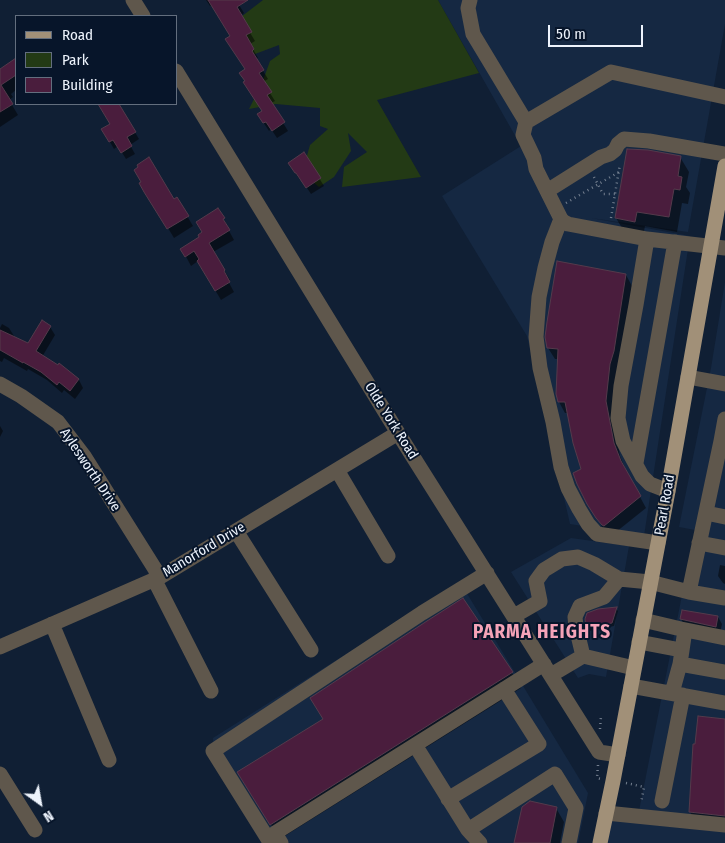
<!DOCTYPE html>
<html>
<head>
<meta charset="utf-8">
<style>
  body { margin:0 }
  #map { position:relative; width:725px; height:843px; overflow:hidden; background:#101f34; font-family:"Fira Sans Condensed",sans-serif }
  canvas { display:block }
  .legend { position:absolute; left:15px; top:15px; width:162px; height:90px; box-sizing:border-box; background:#07152a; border:1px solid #636e7e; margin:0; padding:6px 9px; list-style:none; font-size:15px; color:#edf3fc }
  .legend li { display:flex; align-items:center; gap:10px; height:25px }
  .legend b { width:25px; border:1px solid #636e7e }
  .north { position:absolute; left:15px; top:778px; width:50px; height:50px; -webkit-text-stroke:4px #07152a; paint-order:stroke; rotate:148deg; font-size:14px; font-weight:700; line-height:20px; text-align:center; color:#edf3fc }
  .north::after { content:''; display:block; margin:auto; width:18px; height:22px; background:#edf3fc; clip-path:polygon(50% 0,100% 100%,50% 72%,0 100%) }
  .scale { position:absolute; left:548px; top:25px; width:95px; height:22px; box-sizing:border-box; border:2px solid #edf3fc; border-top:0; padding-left:6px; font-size:15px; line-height:18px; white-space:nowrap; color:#edf3fc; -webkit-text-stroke:4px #07152a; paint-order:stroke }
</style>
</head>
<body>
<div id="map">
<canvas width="725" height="843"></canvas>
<ul class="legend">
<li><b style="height:6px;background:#a19078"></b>Road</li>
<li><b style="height:14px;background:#233a15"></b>Park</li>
<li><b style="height:14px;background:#4a1d3d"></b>Building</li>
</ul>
<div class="north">N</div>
<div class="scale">50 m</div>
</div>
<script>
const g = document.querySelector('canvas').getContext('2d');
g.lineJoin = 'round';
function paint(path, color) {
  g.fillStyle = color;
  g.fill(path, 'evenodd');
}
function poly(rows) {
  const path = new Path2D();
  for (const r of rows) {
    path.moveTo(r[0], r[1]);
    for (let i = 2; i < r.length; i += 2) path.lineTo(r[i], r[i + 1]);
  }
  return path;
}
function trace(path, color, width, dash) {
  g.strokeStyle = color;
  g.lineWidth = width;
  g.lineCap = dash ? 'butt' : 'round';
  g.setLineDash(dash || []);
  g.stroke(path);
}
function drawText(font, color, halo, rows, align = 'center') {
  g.font = font + ' "Fira Sans Condensed",sans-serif';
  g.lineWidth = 4;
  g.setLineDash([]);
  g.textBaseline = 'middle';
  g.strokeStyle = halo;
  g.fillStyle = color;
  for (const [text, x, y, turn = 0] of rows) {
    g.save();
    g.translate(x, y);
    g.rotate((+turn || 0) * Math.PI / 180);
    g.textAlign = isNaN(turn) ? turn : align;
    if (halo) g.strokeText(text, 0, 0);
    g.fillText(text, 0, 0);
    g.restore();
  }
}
paint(poly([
  [438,0,725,0,725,24,688,232,591,218,690,236,644,536,570,524,527,336,442,196,521,146],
  [725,282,725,843,605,843,611,808,639,811,695,530,679,527,711,368],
  [571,538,629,546,606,677,589,674,578,678,511,572],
  [460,582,588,793,578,843,262,843,214,762,213,738]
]), '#152842');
paint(poly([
  [263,0,438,0,479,73,377,100,421,177,342,187,344,167,367,152,348,133,351,151,334,177,319,187,302,173,310,145,328,129,320,126,320,108,276,104,249,109,262,83,270,61,280,54,279,45,247,57,246,54,254,49,246,35,251,32,237,20]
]), '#233a15');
paint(poly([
  [206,0,236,0,244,13,240,16,255,41,250,44,258,58,256,59,268,79,263,82,275,101,271,103,288,131,277,138,271,129,269,131,263,122,263,112,231,36,212,5,210,6],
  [16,60,16,90,11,94,13,97,9,100,18,115,0,127,0,70],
  [100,104,118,104,139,139,130,145,135,154,126,159,118,146,114,149,103,130,112,124],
  [628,150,680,157,689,172,686,187,690,193,688,204,682,203,677,232,645,226,643,236,625,233,616,218],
  [304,154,324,186,311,194,301,179,300,180,289,163],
  [142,182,174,201,177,199,193,226,174,238,141,183],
  [218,210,229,228,228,229,234,240,213,252,230,280,228,281,234,292,221,300,198,261,191,266,182,249,201,237],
  [626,275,632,286,612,413,620,456,627,473,646,508,611,536,604,530,578,484,583,470,568,413,565,413,559,402,558,359,555,359,548,348],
  [2,324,9,328,14,336,14,337,29,345,50,327,55,335,42,357,58,366,59,365,79,380,83,388,75,399,64,390,62,393,47,380,28,369,27,371,4,358,2,362,0,361,0,328],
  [0,426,3,431,0,437],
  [720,565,725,566,725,584,723,583,718,576],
  [463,600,512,673,521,688,280,839,247,787],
  [616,608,618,611,614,626,589,631,587,628],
  [718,617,722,624,720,633,685,626,681,619],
  [725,720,725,829,698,826,690,812],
  [556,808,564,822,560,843,515,843]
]), '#0007');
const building = poly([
  [208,0,248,0,237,7,252,32,246,35,254,49,252,51,264,70,259,73,272,92,267,95,285,122,272,131,266,122,263,123,257,114,262,111,243,82,245,81,239,73,245,69,225,39,230,36,208,0],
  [16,58,16,75,1,85,13,104,0,112,0,69,16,58],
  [98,104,119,104,136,132,127,137,132,146,121,153,113,140,109,142,101,129,110,124,98,104],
  [627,149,648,150,681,156,678,176,682,177,680,190,674,189,669,217,637,212,635,222,615,218,627,149],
  [304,152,321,178,306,188,296,173,295,173,288,163,304,152],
  [149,157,174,199,177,197,189,216,167,229,144,192,139,183,141,182,134,170,138,167,137,165,149,157],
  [218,208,225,218,223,219,230,230,209,243,225,270,224,271,230,282,215,291,197,261,199,259,194,251,185,257,180,249,199,237,198,235,202,232,196,222,218,208],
  [557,261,626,274,614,351,610,364,606,401,614,443,621,461,641,496,604,526,602,525,596,518,587,504,577,484,573,473,581,469,573,443,565,402,558,402,556,394,558,349,547,348,545,337,547,322,557,261],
  [42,320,51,326,36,351,58,365,59,363,79,379,70,391,59,382,57,385,41,372,23,362,23,363,0,350,0,330,28,343,42,320],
  [463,598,513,672,270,825,237,772,323,719,310,698,427,621,463,598],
  [617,607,612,623,586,628,585,619,587,613,598,609,617,607],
  [682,610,718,616,716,627,680,619,682,610],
  [698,716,725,719,725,816,689,812,693,744,695,744,698,716],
  [530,801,557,807,550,843,514,843,522,807,530,801]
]);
paint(building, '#4a1d3d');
trace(building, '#543a4b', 1);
trace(poly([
  [594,177,603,194,615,194],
  [566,203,619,172],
  [611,218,620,164],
  [600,729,601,716],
  [598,765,597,778,601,779],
  [626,783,644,787,641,803]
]), '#758090', 2.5, [1, 4]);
trace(poly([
  [133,0,143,16],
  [470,0,468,8,473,34,526,122,611,72,725,97],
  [176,71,398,433,599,752,618,755],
  [526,122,523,135,534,158,536,169,561,219,564,222,568,224,647,239,725,248],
  [547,191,601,157,610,154,615,150,618,144,624,139,649,141,725,154],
  [561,219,552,242,545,268,539,297,536,337,540,368,553,422,561,467,568,488,579,509,588,524,597,534,658,543],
  [647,239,636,305,621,386,618,418,623,441,642,476,650,484,668,491],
  [688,377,725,384],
  [0,384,21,396,58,422,84,456,160,577],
  [721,441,725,419],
  [636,463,675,242],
  [337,470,388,556],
  [706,513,725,517],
  [236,531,311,650],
  [699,543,725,548],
  [154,579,211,691],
  [689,592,721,441,725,441],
  [514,616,540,601,536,581,544,570,562,559,578,557,594,564,619,579,650,582,689,592,725,598],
  [643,620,681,629,725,638],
  [52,624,109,760],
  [639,642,681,650],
  [0,647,160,577,398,433],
  [583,656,576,627,575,617,580,606,604,597,619,579],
  [680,664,725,672],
  [551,675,583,656,634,668],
  [631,686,725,703],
  [672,693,680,664,685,630],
  [415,745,468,830],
  [0,774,35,830],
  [448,799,539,744,504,689],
  [662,801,683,695],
  [606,813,725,825],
  [281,843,268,839,213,751,422,613,487,573],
  [281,843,275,833,544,664],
  [480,843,468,830,555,774,576,808,569,843]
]), '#5f574c', 15);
trace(poly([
  [600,843,613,781,668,491,725,166]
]), '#a19078', 15);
drawText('14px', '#edf3fc', '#07152a', [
  ["Olde York Road",391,421,58],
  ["Aylesworth Drive",90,470,56],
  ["Pearl Road",665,505,-80],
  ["Manorford Drive",204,550,-31]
]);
g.letterSpacing = '1px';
drawText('bold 19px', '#f5a3b8', '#07152a', [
  ["PARMA HEIGHTS",542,633]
]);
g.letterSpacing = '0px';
</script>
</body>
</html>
